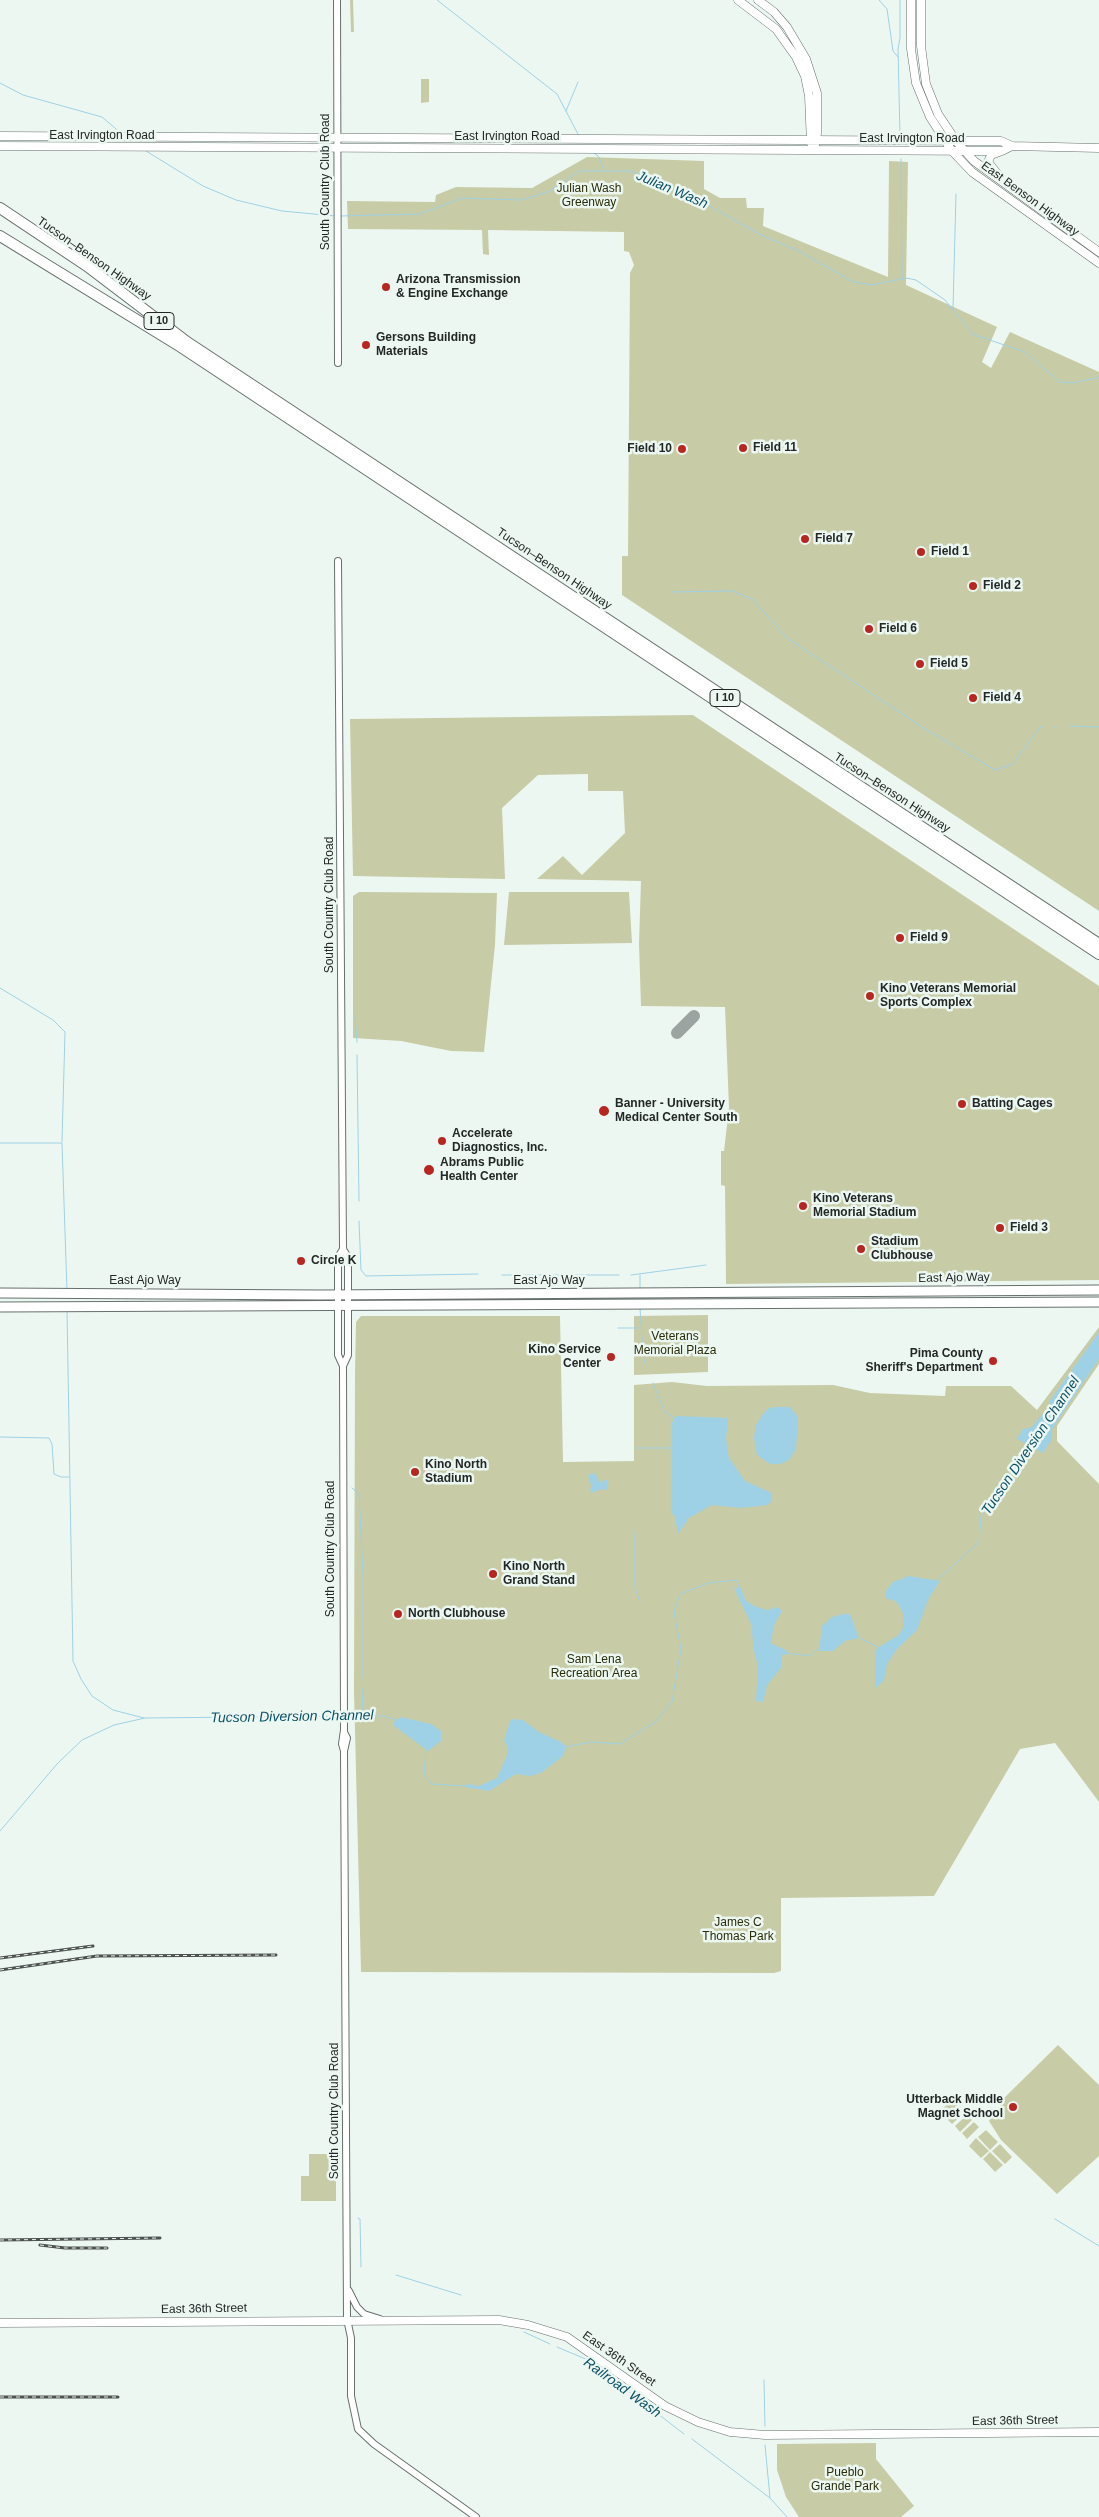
<!DOCTYPE html>
<html>
<head>
<meta charset="utf-8">
<style>
  body { margin:0 }
  canvas { display:block; background:#ecf7f2 }
</style>
</head>
<body>
<canvas width="1099" height="2517"></canvas>
<script>
const g = document.querySelector('canvas').getContext('2d');
g.lineJoin = 'round';
function paint(path, color) {
  g.fillStyle = color;
  g.fill(path, 'evenodd');
}
function poly(rows) {
  const path = new Path2D();
  for (const r of rows) {
    path.moveTo(r[0], r[1]);
    for (let i = 2; i < r.length; i += 2) path.lineTo(r[i], r[i + 1]);
  }
  return path;
}
function trace(path, color, width, dash) {
  g.strokeStyle = color;
  g.lineWidth = width;
  g.lineCap = dash ? 'butt' : 'round';
  g.setLineDash(dash || []);
  g.stroke(path);
}
function drawText(font, color, halo, rows, align = 'center') {
  g.font = font + ' Arial,sans-serif';
  g.lineWidth = 5;
  g.setLineDash([]);
  g.textBaseline = 'middle';
  g.strokeStyle = halo;
  g.fillStyle = color;
  for (const [text, x, y, turn = 0] of rows) {
    g.save();
    g.translate(x, y);
    g.rotate((+turn || 0) * Math.PI / 180);
    g.textAlign = isNaN(turn) ? turn : align;
    if (halo) g.strokeText(text, 0, 0);
    g.fillText(text, 0, 0);
    g.restore();
  }
}
paint(poly([
  [350,0,353,0,354,32,351,32],
  [421,79,429,79,429,102,421,103],
  [587,157,704,161,704,189,720,198,746,198,747,208,764,208,763,226,888,277,889,161,908,162,906,285,997,327,982,362,991,368,1010,332,1099,372,1099,911,622,595,622,556,628,556,630,273,634,265,629,252,624,251,624,232,488,230,489,255,483,254,482,230,348,229,347,201,435,202,436,195,456,187,532,188],
  [693,715,1099,986,1099,1280,726,1284,725,1186,721,1185,721,1151,724,1151,729,1108,725,1007,641,1006,639,944,641,881,537,879,563,856,582,875,625,833,623,791,588,791,588,774,538,775,502,808,505,879,353,876,350,719],
  [359,892,497,893,495,945,484,1052,451,1051,401,1041,353,1038,353,896],
  [509,892,629,892,632,943,504,945],
  [708,1315,708,1372,634,1375,634,1316],
  [361,1316,560,1316,563,1462,634,1461,634,1385,672,1382,707,1386,833,1385,870,1393,945,1396,946,1386,1011,1386,1037,1410,1099,1327,1099,1364,1057,1426,1057,1441,1099,1484,1099,1802,1055,1743,1020,1749,934,1896,781,1898,781,1971,774,1973,361,1972,354,1691,355,1372,356,1322],
  [1058,2045,1099,2085,1099,2156,1057,2194,1001,2140,989,2121,1001,2104,1001,2101],
  [952,2100,957,2105,945,2117,940,2111],
  [959,2107,964,2113,952,2124,947,2119],
  [967,2115,972,2120,960,2132,955,2126],
  [974,2122,979,2127,967,2139,962,2133],
  [986,2130,998,2142,990,2150,978,2137],
  [976,2138,989,2151,981,2158,969,2146],
  [1000,2144,1012,2157,1005,2164,992,2151],
  [990,2152,1003,2165,995,2172,983,2159],
  [309,2154,336,2154,336,2201,301,2201,301,2176,309,2176],
  [876,2443,876,2459,914,2506,901,2517,799,2517,786,2497,777,2470,777,2444]
]), '#c8cca6');
paint(poly([
  [1099,1332,1099,1359,1052,1429,1052,1439,1043,1453,1017,1439,1023,1429,1031,1428,1049,1406,1049,1402],
  [777,1407,790,1407,798,1417,796,1449,789,1460,780,1464,770,1464,757,1455,754,1438,756,1425,762,1415,769,1408],
  [677,1416,728,1418,726,1439,729,1458,745,1481,772,1493,772,1500,768,1505,740,1508,712,1505,689,1518,678,1534,675,1517,671,1512,672,1423,674,1418],
  [595,1473,600,1484,601,1481,607,1480,607,1490,602,1489,591,1493,590,1489,592,1488,588,1475],
  [909,1576,940,1581,929,1598,917,1630,897,1649,887,1664,884,1680,875,1689,875,1656,877,1648,899,1635,903,1628,903,1614,899,1605,895,1601,885,1598,885,1592,893,1582],
  [734,1588,741,1588,745,1600,754,1606,767,1610,778,1607,782,1611,775,1623,771,1640,772,1644,786,1650,788,1654,782,1655,781,1668,767,1685,763,1702,756,1701,758,1666,754,1651,751,1624],
  [844,1614,850,1614,859,1638,845,1641,833,1651,819,1651,822,1626,832,1617],
  [401,1717,431,1724,441,1731,441,1741,428,1751,393,1725,393,1722],
  [513,1719,523,1720,539,1732,561,1742,566,1747,563,1756,541,1773,530,1776,516,1774,489,1791,465,1787,467,1784,479,1786,497,1778,507,1755,508,1748,504,1740,510,1721]
]), '#9ed1e5');
trace(poly([
  [437,0,557,94,579,136],
  [879,0,887,9,893,51,898,57],
  [900,0,900,38,898,49,900,135],
  [0,83,23,95,102,117,122,134],
  [566,111,578,82],
  [146,151,203,186,236,200,282,211,335,216],
  [593,152,599,157,604,170],
  [901,159,902,278],
  [341,216,420,214,462,198,521,200,550,191,579,171,630,171,650,178,681,194,704,203,761,235,801,252,853,282,871,285,906,278,916,280,945,300,972,334,1025,352,1060,382,1073,383,1099,377],
  [953,308,956,194],
  [671,592,732,591,752,599,787,638,925,729,995,770,1013,764,1040,727,1043,727],
  [1070,726,1099,727],
  [1054,727,1056,727],
  [0,988,53,1020,65,1032,62,1142],
  [355,1016,357,1042],
  [357,1055,359,1201],
  [0,1143,62,1143,67,1291],
  [359,1221,361,1270,366,1276,478,1274],
  [502,1275,619,1275],
  [631,1275,706,1265],
  [640,1289,640,1275],
  [640,1308,643,1355,646,1366],
  [67,1310,73,1661,81,1679,92,1696,113,1710,144,1718],
  [618,1328,640,1328],
  [653,1383,664,1411,674,1418],
  [0,1437,49,1438,52,1444,54,1474,61,1477,69,1477],
  [635,1448,672,1448],
  [352,1488,359,1494,363,1575,363,1678],
  [635,1531,635,1588,640,1602],
  [935,1582,979,1542,981,1516,1030,1445],
  [859,1638,878,1647],
  [786,1653,810,1656,819,1648],
  [362,1715,363,1688],
  [346,1716,384,1716,396,1720],
  [564,1747,591,1742,620,1744,655,1722,672,1702,681,1649,674,1613,680,1594,708,1583,736,1580,740,1590],
  [426,1749,424,1775,431,1784,467,1786],
  [0,1831,57,1764,82,1740,114,1725,145,1718,342,1716],
  [358,2218,360,2219,361,2267],
  [1055,2219,1099,2246],
  [396,2275,461,2295],
  [524,2332,550,2344],
  [557,2347,588,2360,684,2434],
  [764,2380,765,2426],
  [692,2439,770,2498],
  [765,2445,770,2498,787,2517]
]), '#9ed1e5', 1);
trace(poly([
  [677,1033,694,1016]
]), '#9ca4a2', 12);
const tertiary = poly([
  [337,0,338,363],
  [338,561,343,1249,338,1257,338,1355,343,1366],
  [343,1249,348,1257,348,1355,343,1366,344,1730,342,1744,344,1751,347,2319,351,2338,351,2396,358,2429,374,2444,476,2517],
  [344,1732,347,1738,344,1751],
  [349,2291,357,2307,364,2314,380,2319]
]);
const secondary = poly([
  [738,0,776,29,796,57,805,76,809,96,811,143],
  [758,0,774,12,787,27,806,59,817,93,817,133,815,145],
  [911,0,911,49,916,83,930,117,952,151,972,172,1099,263],
  [921,0,921,46,926,84,938,114,956,141,974,161,1099,252],
  [0,136,1001,141,1012,146,1099,148],
  [0,146,1002,151,1012,146],
  [999,152,991,155,988,162,1000,177],
  [0,2323,499,2320,528,2325,567,2337,665,2406,698,2422,730,2432,765,2435,1099,2432]
]);
const primary = poly([
  [0,1293,321,1295,1099,1290],
  [0,1307,1099,1302]
]);
const motorway = poly([
  [0,208,87,266,187,342,1099,944],
  [0,236,181,347,1099,954]
]);
trace(tertiary, '#67706c', 8);
trace(secondary, '#67706c', 9);
trace(primary, '#67706c', 11);
trace(motorway, '#67706c', 12);
trace(tertiary, '#fff', 6);
trace(secondary, '#fff', 8);
trace(primary, '#fff', 9);
trace(motorway, '#fff', 10);
const rail = poly([
  [0,1958,93,1946],
  [0,1970,97,1956,276,1955],
  [0,2240,160,2238],
  [40,2245,65,2248,107,2248],
  [0,2397,118,2397]
]);
trace(rail, '#4d5251', 3);
trace(rail, '#ecf7f2', 1, [4]);
for (const [x, y, r, color] of [
  [386,287,5,"#b62721"],
  [366,345,5,"#b62721"],
  [743,448,5,"#b62721"],
  [682,449,5,"#b62721"],
  [805,539,5,"#b62721"],
  [921,552,5,"#b62721"],
  [973,586,5,"#b62721"],
  [869,629,5,"#b62721"],
  [920,664,5,"#b62721"],
  [973,698,5,"#b62721"],
  [900,938,5,"#b62721"],
  [870,996,5,"#b62721"],
  [962,1104,5,"#b62721"],
  [604,1111,6,"#b62721"],
  [442,1141,5,"#b62721"],
  [429,1170,6,"#b62721"],
  [803,1206,5,"#b62721"],
  [1000,1228,5,"#b62721"],
  [861,1249,5,"#b62721"],
  [301,1261,5,"#b62721"],
  [611,1357,5,"#b62721"],
  [993,1361,5,"#b62721"],
  [415,1472,5,"#b62721"],
  [493,1574,5,"#b62721"],
  [398,1614,5,"#b62721"],
  [1013,2107,5,"#b62721"]
]) {
  const dot = new Path2D();
  dot.arc(x, y, r, 0, 2 * Math.PI);
  g.fillStyle = color;
  g.fill(dot);
  trace(dot, '#ecf7f2', 2);
}
for (const [x, y, w] of [
  [159,321,30],
  [725,698,30]
]) {
  const box = new Path2D();
  box.roundRect(x - w / 2, y - 8.5, w, 17, 4);
  g.fillStyle = '#ecf7f2';
  g.fill(box);
  trace(box, '#232726', 1);
}
drawText('bold 11px', '#232726', null, [
  ["I 10",159,321],
  ["I 10",725,698]
]);
drawText('12px', '#232726', '#ecf7f2', [
  ["East Irvington Road",102,136],
  ["East Irvington Road",507,137],
  ["East Irvington Road",912,139],
  ["South Country Club Road",326,182,-90],
  ["East Benson Highway",1030,199,36],
  ["Tucson–Benson Highway",94,259,35],
  ["Tucson–Benson Highway",554,569,34],
  ["Tucson–Benson Highway",892,793,33],
  ["South Country Club Road",330,905,-90],
  ["East Ajo Way",954,1278,-1],
  ["East Ajo Way",145,1281],
  ["East Ajo Way",549,1281],
  ["South Country Club Road",331,1549,-90],
  ["South Country Club Road",335,2111,-90],
  ["East 36th Street",204,2309,-1],
  ["East 36th Street",619,2359,35],
  ["East 36th Street",1015,2421,-1]
]);
drawText('12px', '#2a2c07', '#ecf7f2', [
  ["Julian Wash",589,189],
  ["Greenway",589,203],
  ["Veterans",675,1337],
  ["Memorial Plaza",675,1351],
  ["Sam Lena",594,1660],
  ["Recreation Area",594,1674],
  ["James C",738,1923],
  ["Thomas Park",738,1937],
  ["Pueblo",845,2473],
  ["Grande Park",845,2487]
]);
drawText('bold 12px', '#232726', '#ecf7f2', [
  ["Arizona Transmission",396,280],
  ["& Engine Exchange",396,294],
  ["Gersons Building",376,338],
  ["Materials",376,352],
  ["Field 11",753,448],
  ["Field 10",672,449,"right"],
  ["Field 7",815,539],
  ["Field 1",931,552],
  ["Field 2",983,586],
  ["Field 6",879,629],
  ["Field 5",930,664],
  ["Field 4",983,698],
  ["Field 9",910,938],
  ["Kino Veterans Memorial",880,989],
  ["Sports Complex",880,1003],
  ["Banner - University",615,1104],
  ["Medical Center South",615,1118],
  ["Batting Cages",972,1104],
  ["Accelerate",452,1134],
  ["Diagnostics, Inc.",452,1148],
  ["Abrams Public",440,1163],
  ["Health Center",440,1177],
  ["Kino Veterans",813,1199],
  ["Memorial Stadium",813,1213],
  ["Field 3",1010,1228],
  ["Stadium",871,1242],
  ["Clubhouse",871,1256],
  ["Circle K",311,1261],
  ["Kino Service",601,1350,"right"],
  ["Center",601,1364,"right"],
  ["Pima County",983,1354,"right"],
  ["Sheriff's Department",983,1368,"right"],
  ["Kino North",425,1465],
  ["Stadium",425,1479],
  ["Kino North",503,1567],
  ["Grand Stand",503,1581],
  ["North Clubhouse",408,1614],
  ["Utterback Middle",1003,2100,"right"],
  ["Magnet School",1003,2114,"right"]
], 'left');
drawText('italic 14px', '#0b5166', '#ecf7f2', [
  ["Julian Wash",672,190,23],
  ["Tucson Diversion Channel",1031,1446,-56],
  ["Tucson Diversion Channel",292,1717,-1],
  ["Railroad Wash",622,2388,36]
]);
</script>
</body>
</html>
